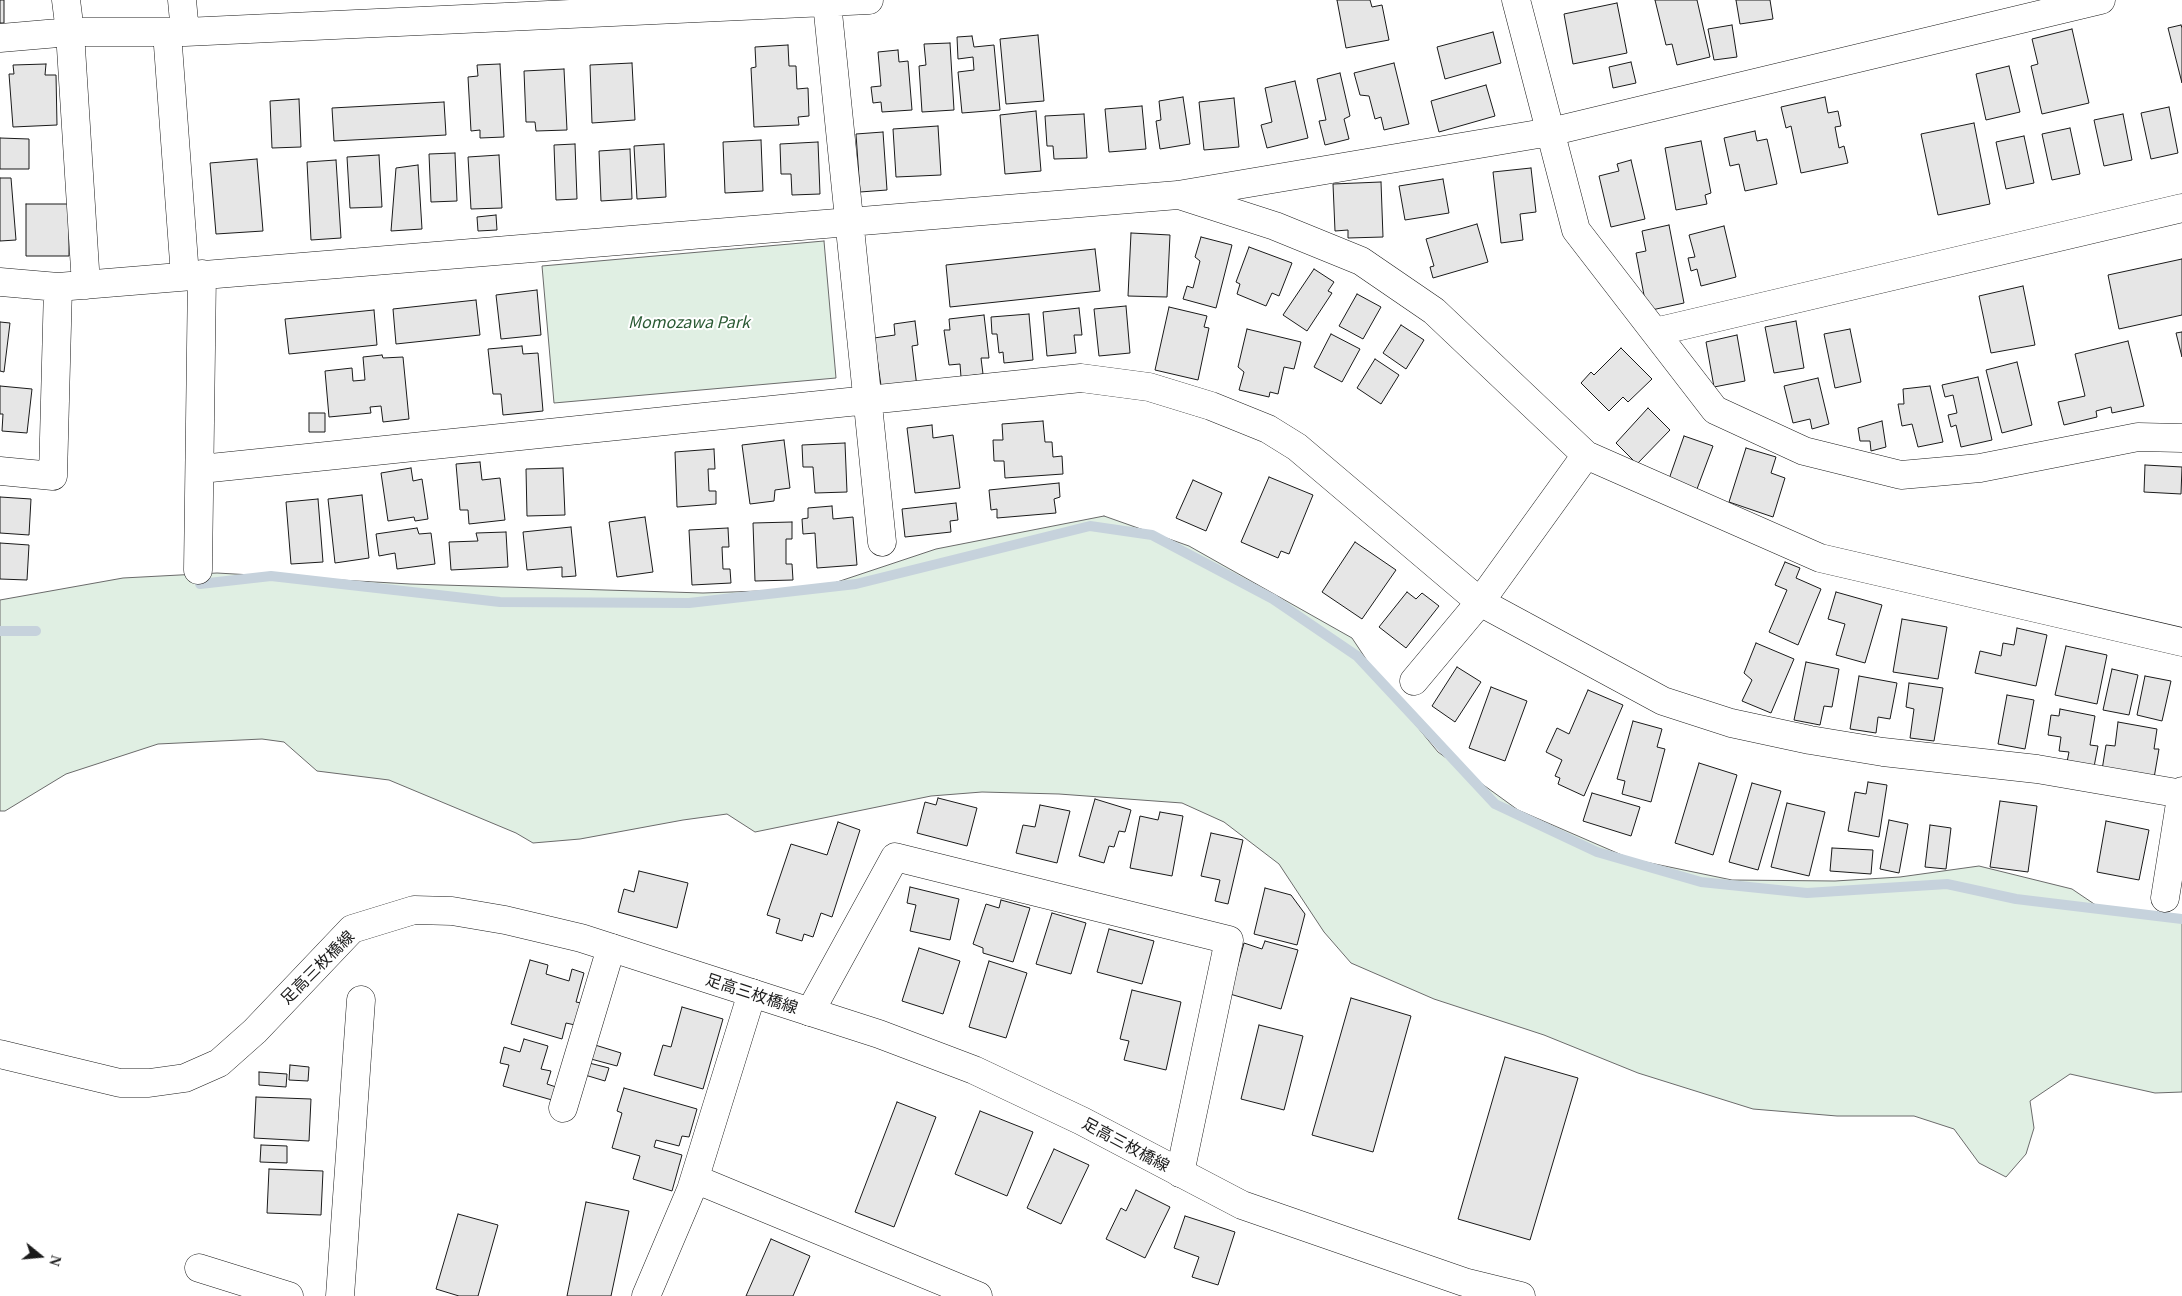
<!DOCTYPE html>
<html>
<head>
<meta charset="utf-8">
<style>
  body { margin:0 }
  #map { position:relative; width:2182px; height:1296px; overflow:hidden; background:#fff; font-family:Georgia,serif }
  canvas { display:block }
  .north { position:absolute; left:15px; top:1231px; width:50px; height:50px; -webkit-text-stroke:4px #fff; paint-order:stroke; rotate:107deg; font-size:14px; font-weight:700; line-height:20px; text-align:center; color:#1a1a1a }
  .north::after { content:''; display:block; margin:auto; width:18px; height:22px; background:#1a1a1a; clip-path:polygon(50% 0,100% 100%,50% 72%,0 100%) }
</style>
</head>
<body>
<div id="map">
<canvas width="2182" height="1296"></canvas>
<div class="north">N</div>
</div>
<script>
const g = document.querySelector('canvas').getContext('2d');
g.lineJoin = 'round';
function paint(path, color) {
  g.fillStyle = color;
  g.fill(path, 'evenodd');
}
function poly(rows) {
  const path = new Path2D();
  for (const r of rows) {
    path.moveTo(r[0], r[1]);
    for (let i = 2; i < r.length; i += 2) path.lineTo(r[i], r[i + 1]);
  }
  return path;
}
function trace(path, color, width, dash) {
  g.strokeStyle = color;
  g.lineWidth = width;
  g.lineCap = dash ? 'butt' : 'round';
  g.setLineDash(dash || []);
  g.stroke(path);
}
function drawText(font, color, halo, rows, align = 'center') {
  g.font = font + ' Georgia,"Noto Sans JP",serif';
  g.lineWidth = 4;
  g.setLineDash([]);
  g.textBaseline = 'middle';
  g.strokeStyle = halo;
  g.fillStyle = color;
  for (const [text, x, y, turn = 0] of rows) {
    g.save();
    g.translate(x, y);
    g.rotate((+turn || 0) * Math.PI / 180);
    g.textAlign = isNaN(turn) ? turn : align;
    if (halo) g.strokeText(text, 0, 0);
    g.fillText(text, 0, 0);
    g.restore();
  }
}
const green = poly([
  [824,241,836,378,554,403,542,266,824,241],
  [1104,516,1189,546,1352,638,1386,689,1438,752,1518,810,1631,859,1732,880,1835,881,1900,877,1979,866,2072,889,2106,912,2182,916,2182,1092,2155,1093,2070,1074,2030,1101,2034,1128,2026,1154,2006,1177,1979,1163,1954,1129,1914,1116,1837,1116,1753,1109,1638,1073,1544,1035,1434,999,1351,963,1324,932,1279,864,1224,822,1182,803,1059,794,982,792,931,796,755,832,727,814,683,820,580,839,533,843,516,833,389,780,317,771,284,742,262,739,158,744,66,774,5,811,0,811,0,600,123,578,217,573,410,584,703,593,816,589,936,549,1104,516]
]);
paint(green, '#e0efe3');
trace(green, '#6a6a6a', 1);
trace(poly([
  [200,584,271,576,500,602,689,603,856,584,1090,526,1152,535,1273,599,1357,656,1495,804,1597,852,1701,882,1807,893,1947,884,2016,899,2182,919],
  [0,631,36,631]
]), '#c6d2dc', 10);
const building = poly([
  [0,0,4,0,4,23,0,23,0,0],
  [1337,0,1370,0,1372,7,1382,5,1389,40,1346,48,1337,0],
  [1655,0,1697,0,1710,57,1677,65,1672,44,1666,45,1655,0],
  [1736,0,1770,0,1773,19,1740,24,1736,0],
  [1617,3,1627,53,1573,64,1564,14,1617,3],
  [1732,25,1737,57,1714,60,1708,29,1732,25],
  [2181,25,2182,28,2182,83,2168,28,2181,25],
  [2072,29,2089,103,2042,114,2031,66,2038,64,2032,39,2072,29],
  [1493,32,1501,63,1445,79,1437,47,1493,32],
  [1038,35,1044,101,1006,104,1000,39,1038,35],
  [972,36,974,47,994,45,1000,110,962,113,958,72,974,70,973,57,958,59,957,37,972,36],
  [950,43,954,110,922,112,919,66,926,65,924,44,950,43],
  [788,45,789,66,796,66,797,89,808,88,809,116,798,117,799,125,754,127,751,68,756,67,755,47,788,45],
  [898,50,899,62,908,61,912,110,882,112,881,102,873,103,871,87,881,86,878,52,898,50],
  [1631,62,1636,83,1613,88,1609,67,1631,62],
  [632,63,635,120,592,123,590,65,632,63],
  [1394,63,1409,124,1384,130,1381,117,1375,119,1369,96,1360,95,1354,73,1394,63],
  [46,64,45,75,56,75,57,125,13,127,9,74,14,74,13,65,46,64],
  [500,64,504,137,480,138,480,130,471,131,468,77,478,76,477,65,500,64],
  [2009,66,2020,112,1986,120,1976,74,2009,66],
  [564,69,567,130,536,131,535,122,526,122,524,71,564,69],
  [1340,73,1350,116,1344,119,1349,139,1325,145,1319,121,1326,120,1317,79,1340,73],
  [1295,81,1308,138,1267,148,1261,125,1272,122,1265,88,1295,81],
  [1486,85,1495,116,1439,132,1431,101,1486,85],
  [1183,97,1190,144,1160,149,1156,121,1161,120,1159,101,1183,97],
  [1825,97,1828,113,1838,111,1841,126,1835,127,1839,148,1844,146,1848,163,1801,173,1791,126,1786,128,1781,107,1825,97],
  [1234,98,1239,147,1204,150,1199,102,1234,98],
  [299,99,301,147,272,148,270,101,299,99],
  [444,102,446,135,334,141,332,108,444,102],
  [1142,106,1146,149,1109,152,1105,109,1142,106],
  [2169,107,2178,153,2151,159,2141,113,2169,107],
  [1036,111,1041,171,1005,174,1000,115,1036,111],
  [1084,114,1087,158,1054,159,1053,146,1047,146,1045,116,1084,114],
  [2123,114,2132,160,2104,166,2094,120,2123,114],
  [1974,123,1990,204,1938,215,1921,134,1974,123],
  [938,126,941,175,896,177,893,129,938,126],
  [2070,128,2080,174,2052,180,2042,134,2070,128],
  [1755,131,1757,141,1767,139,1777,184,1745,191,1739,164,1730,166,1724,138,1755,131],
  [883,132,887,190,860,192,856,134,883,132],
  [2024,136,2034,183,2006,189,1996,142,2024,136],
  [0,138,29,139,29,169,0,169,0,138],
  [761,140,763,191,725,193,723,142,761,140],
  [1701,141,1711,193,1705,195,1707,204,1676,210,1665,148,1701,141],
  [818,142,820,194,792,195,791,174,781,174,780,144,818,142],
  [575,144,577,199,556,200,554,145,575,144],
  [664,144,666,197,637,199,634,146,664,144],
  [630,149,632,199,601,201,599,151,630,149],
  [455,153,457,201,431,202,429,154,455,153],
  [379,155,382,207,350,208,347,157,379,155],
  [499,155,502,208,471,209,468,157,499,155],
  [257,159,263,231,216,234,210,163,257,159],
  [336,160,341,238,311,240,307,162,336,160],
  [1631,160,1645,219,1611,227,1599,176,1619,171,1617,164,1631,160],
  [418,165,422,229,391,231,396,168,418,165],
  [1531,168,1536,212,1520,214,1523,240,1501,243,1493,172,1531,168],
  [0,178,11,178,16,240,0,241,0,178],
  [1443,179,1449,213,1405,220,1399,186,1443,179],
  [1381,182,1383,237,1348,238,1348,230,1335,231,1333,184,1381,182],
  [26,204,69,204,69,256,26,256,26,204],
  [496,215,497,230,478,231,477,217,496,215],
  [1477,224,1488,262,1433,278,1430,267,1434,266,1426,239,1477,224],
  [1669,225,1684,303,1647,311,1636,253,1646,251,1642,231,1669,225],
  [1724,226,1736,277,1701,286,1697,269,1691,271,1688,258,1695,257,1689,235,1724,226],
  [1131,233,1170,235,1167,297,1128,296,1131,233],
  [1201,237,1232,245,1216,308,1183,299,1187,286,1193,288,1200,261,1195,257,1201,237],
  [1249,247,1292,263,1279,296,1272,293,1266,306,1237,294,1240,284,1236,282,1249,247],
  [1095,249,1100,291,950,307,946,265,1095,249],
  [2182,259,2182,315,2119,329,2108,275,2182,259],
  [1314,269,1334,282,1328,291,1332,293,1307,331,1283,315,1314,269],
  [2023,286,2035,345,1991,353,1979,296,2023,286],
  [537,290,541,335,501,339,496,295,537,290],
  [1357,294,1381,307,1363,339,1339,326,1357,294],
  [476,300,480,335,396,344,393,309,476,300],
  [1126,306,1130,353,1099,356,1094,309,1126,306],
  [1169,307,1207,316,1204,327,1209,328,1198,380,1155,370,1169,307],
  [1079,308,1082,335,1074,335,1076,353,1047,356,1043,312,1079,308],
  [374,310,377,345,289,354,285,319,374,310],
  [1029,314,1033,360,1004,363,1003,352,999,353,997,334,992,334,991,317,1029,314],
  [984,315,989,358,981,358,983,374,961,377,960,364,949,365,944,330,950,330,949,319,984,315],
  [915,321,918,345,912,346,917,387,882,392,874,338,895,335,894,324,915,321],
  [1796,321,1804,368,1774,373,1765,327,1796,321],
  [0,322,10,323,4,372,0,371,0,322],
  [1401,325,1424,340,1406,369,1383,353,1401,325],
  [1247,329,1301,342,1294,369,1284,367,1278,394,1270,392,1269,397,1239,390,1244,372,1238,367,1247,329],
  [1850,329,1861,382,1835,388,1824,334,1850,329],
  [2182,332,2182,357,2176,333,2182,332],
  [1331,334,1360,349,1342,382,1314,367,1331,334],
  [1737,335,1745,381,1714,387,1706,342,1737,335],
  [2128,341,2144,406,2112,413,2111,407,2096,411,2097,417,2064,425,2058,402,2085,396,2075,354,2128,341],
  [522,346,523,354,538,353,543,411,503,415,501,394,493,394,488,349,522,346],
  [1621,348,1652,379,1628,402,1623,397,1609,411,1581,383,1591,372,1594,375,1621,348],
  [382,355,383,358,403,357,409,419,383,422,381,406,370,407,371,413,329,417,325,371,352,368,353,381,365,380,363,357,382,355],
  [1375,359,1399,375,1381,404,1357,388,1375,359],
  [2017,362,2032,425,2002,433,1986,370,2017,362],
  [1978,377,1992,440,1961,447,1956,425,1951,427,1948,415,1957,413,1953,395,1945,397,1942,385,1978,377],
  [1818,378,1829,424,1812,429,1810,419,1793,423,1784,386,1818,378],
  [0,386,32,389,27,433,2,431,3,414,0,414,0,386],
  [1930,386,1943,442,1918,447,1912,424,1902,426,1898,404,1904,404,1903,389,1930,386],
  [1648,408,1670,430,1637,464,1616,443,1648,408],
  [309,413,325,413,325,432,309,432,309,413],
  [1043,421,1045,442,1052,442,1053,457,1062,456,1063,474,1005,478,1004,461,994,461,993,440,1003,440,1002,424,1043,421],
  [1882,421,1886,447,1871,451,1870,441,1860,441,1858,428,1882,421],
  [932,425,933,438,953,435,960,488,915,493,907,428,932,425],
  [1684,436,1713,446,1697,489,1669,479,1684,436],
  [784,440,790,488,775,490,774,501,750,504,742,445,784,440],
  [845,443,847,492,815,493,813,467,803,467,802,445,845,443],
  [1746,448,1776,457,1771,473,1785,478,1773,517,1729,502,1746,448],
  [714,449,715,469,708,469,709,491,716,491,716,504,677,507,675,452,714,449],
  [480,462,482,480,500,478,505,520,469,524,468,510,460,510,456,464,480,462],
  [2145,465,2182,467,2181,494,2144,492,2145,465],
  [411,468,413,481,422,479,428,519,415,521,414,517,388,521,381,473,411,468],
  [563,468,565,515,527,516,526,469,563,468],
  [1269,477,1313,495,1289,554,1281,551,1278,558,1241,542,1269,477],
  [1193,480,1222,493,1206,531,1176,518,1193,480],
  [1059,483,1060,497,1054,499,1056,513,997,518,997,509,991,510,989,490,1059,483],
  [362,495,369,558,335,563,328,499,362,495],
  [0,497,31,499,29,535,0,533,0,497],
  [318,499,323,562,291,564,286,502,318,499],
  [956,503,958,520,950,521,951,532,905,537,902,509,956,503],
  [832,506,833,519,853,517,857,565,817,568,815,533,803,534,802,519,808,518,808,508,832,506],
  [645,517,653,572,617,577,609,522,645,517],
  [792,522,792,539,786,539,786,564,792,564,793,580,755,581,753,523,792,522],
  [571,527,576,576,562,577,562,567,527,570,523,532,571,527],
  [417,528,419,534,431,533,435,564,397,569,395,553,379,556,376,534,417,528],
  [728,528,729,547,722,547,723,569,730,569,731,583,692,585,689,530,728,528],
  [506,532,508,567,451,570,449,542,478,541,476,533,506,532],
  [1355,542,1396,570,1362,619,1322,592,1355,542],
  [0,543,29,545,27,580,0,579,0,543],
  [1785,562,1800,568,1796,578,1821,589,1798,645,1769,632,1787,590,1775,585,1785,562],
  [1407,592,1416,599,1422,593,1439,606,1406,648,1379,627,1407,592],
  [1836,592,1882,605,1865,663,1836,655,1845,624,1828,619,1836,592],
  [1902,619,1947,627,1938,679,1893,672,1902,619],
  [2017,628,2047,635,2036,686,1975,673,1980,651,2001,656,2003,643,2014,645,2017,628],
  [1756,643,1794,659,1771,713,1742,701,1752,680,1744,673,1756,643],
  [2066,646,2107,655,2097,704,2055,695,2066,646],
  [1806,662,1839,669,1832,707,1824,706,1820,725,1794,720,1806,662],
  [1457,667,1481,682,1455,722,1432,706,1457,667],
  [2112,669,2138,675,2129,715,2103,710,2112,669],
  [1859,676,1897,683,1890,719,1878,717,1876,733,1850,729,1859,676],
  [2145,676,2171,681,2162,721,2137,715,2145,676],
  [1909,683,1943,688,1934,741,1910,738,1914,709,1906,707,1909,683],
  [1491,687,1527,701,1505,761,1469,748,1491,687],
  [1588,690,1623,705,1584,796,1558,784,1560,778,1555,776,1562,760,1546,752,1557,728,1569,734,1588,690],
  [2007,695,2034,700,2025,749,1998,744,2007,695],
  [2060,709,2095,716,2090,745,2098,746,2093,772,2066,767,2069,752,2059,751,2061,737,2048,735,2051,715,2059,716,2060,709],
  [1633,721,1662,729,1657,747,1665,749,1651,802,1622,794,1625,781,1617,779,1633,721],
  [2118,722,2157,729,2154,749,2159,749,2154,778,2102,770,2106,745,2115,746,2118,722],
  [1699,763,1737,775,1713,855,1675,843,1699,763],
  [1868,782,1887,785,1879,837,1848,831,1855,792,1866,794,1868,782],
  [1752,783,1781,791,1758,870,1729,862,1752,783],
  [1592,793,1640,807,1631,836,1583,821,1592,793],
  [938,798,977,808,967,846,917,833,925,802,936,805,938,798],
  [1095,799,1131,810,1125,832,1119,831,1114,847,1109,846,1104,863,1079,856,1095,799],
  [2000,801,2037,806,2028,872,1990,867,2000,801],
  [1787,803,1825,812,1809,876,1771,867,1787,803],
  [1040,805,1070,811,1057,863,1016,853,1023,825,1035,827,1040,805],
  [1160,812,1183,816,1172,876,1130,868,1140,816,1158,820,1160,812],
  [1889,820,1908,824,1899,873,1880,869,1889,820],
  [2106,821,2149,830,2139,880,2097,872,2106,821],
  [838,822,860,830,832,917,821,913,813,937,804,934,802,941,776,933,780,919,767,915,791,844,827,855,838,822],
  [1930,825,1951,828,1946,869,1925,867,1930,825],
  [1211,833,1243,840,1228,904,1215,901,1220,880,1201,876,1211,833],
  [1832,848,1873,850,1871,874,1830,871,1832,848],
  [639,871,688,883,677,928,618,912,624,889,634,892,639,871],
  [910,887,959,899,950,940,910,931,916,905,907,903,910,887],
  [1265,888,1291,895,1305,914,1297,945,1254,934,1265,888],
  [1001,900,1030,908,1013,962,983,953,983,948,973,944,986,904,999,908,1001,900],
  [1052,913,1086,923,1071,974,1036,964,1052,913],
  [1109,929,1154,941,1142,984,1097,972,1109,929],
  [1265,941,1298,950,1281,1009,1230,994,1244,943,1262,949,1265,941],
  [919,948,960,961,943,1014,902,1001,919,948],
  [530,960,548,965,546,974,569,981,572,969,584,973,576,1002,581,1003,575,1025,566,1023,562,1039,511,1024,530,960],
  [989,961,1027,973,1006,1038,969,1027,989,961],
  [1132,990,1181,1002,1166,1070,1124,1060,1129,1041,1120,1039,1132,990],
  [1351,998,1411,1016,1373,1152,1312,1135,1351,998],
  [682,1007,723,1019,703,1089,654,1075,663,1045,671,1047,682,1007],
  [1259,1025,1303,1036,1284,1110,1241,1099,1259,1025],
  [524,1039,548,1046,541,1069,551,1071,547,1084,556,1087,552,1100,503,1086,509,1065,500,1063,504,1047,520,1052,524,1039],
  [595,1045,621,1053,617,1066,591,1059,595,1045],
  [1505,1057,1578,1078,1530,1240,1458,1219,1505,1057],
  [589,1063,609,1068,605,1081,585,1075,589,1063],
  [290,1065,309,1067,308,1081,289,1080,290,1065],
  [259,1072,287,1074,286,1087,259,1085,259,1072],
  [624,1088,697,1109,689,1137,682,1136,679,1146,656,1140,654,1147,682,1155,672,1191,633,1179,640,1156,612,1148,622,1113,617,1111,624,1088],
  [256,1097,311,1099,309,1141,254,1138,256,1097],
  [897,1102,936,1117,894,1227,855,1212,897,1102],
  [980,1111,1033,1132,1007,1196,955,1174,980,1111],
  [261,1145,287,1146,287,1163,260,1162,261,1145],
  [1054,1149,1089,1165,1061,1224,1027,1208,1054,1149],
  [269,1169,323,1171,321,1215,267,1213,269,1169],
  [1136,1190,1170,1207,1145,1258,1106,1239,1121,1208,1126,1211,1136,1190],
  [586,1202,629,1211,611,1296,567,1296,586,1202],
  [458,1214,498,1225,478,1296,459,1296,436,1289,458,1214],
  [1185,1216,1235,1232,1218,1285,1192,1277,1199,1257,1174,1248,1185,1216],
  [771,1239,810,1256,793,1296,746,1296,771,1239]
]);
paint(building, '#e6e6e6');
trace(building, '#1a1a1a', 1);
const minor = poly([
  [66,0,70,32,86,285],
  [182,0,185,32],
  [1516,0,1576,230,1715,410,1804,451,1901,475,1980,468,2138,437,2182,438],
  [827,3,882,542],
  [167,32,185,276],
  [0,38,70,32,185,32,869,0],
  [1182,196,1275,226,1361,261,1434,311,1586,455,1820,558,2182,642],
  [0,282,58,287,1178,195,1550,132,2101,0],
  [1655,332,2182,208],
  [201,469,1081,378,1149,387,1211,406,1268,429,1297,447,1480,602,1663,701,1731,723,1810,740,1883,752,2037,769,2182,794],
  [0,471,53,476,58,287],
  [198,570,202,274],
  [1414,681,1480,602,1586,455],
  [2165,898,2182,791],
  [810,1012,895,857,1229,940,1180,1173],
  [563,1108,611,948],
  [695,1179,978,1296],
  [199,1268,289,1296],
  [340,1296,361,1000],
  [646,1296,691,1190,752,993]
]);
const major = poly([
  [0,1054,120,1083,149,1083,185,1078,219,1063,255,1031,352,929,414,910,452,911,505,920,581,938,879,1034,974,1070,1082,1121,1242,1205,1464,1282,1521,1296]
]);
trace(minor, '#1a1a1a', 29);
trace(major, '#1a1a1a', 29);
trace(minor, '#fff', 28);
trace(major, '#fff', 28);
drawText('italic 16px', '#2b5a34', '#fff', [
  ["Momozawa Park",689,322]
]);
drawText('16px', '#1a1a1a', '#fff', [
  ["足高三枚橋線",317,967,-45],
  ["足高三枚橋線",752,993,18],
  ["足高三枚橋線",1126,1144,28]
]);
</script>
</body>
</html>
